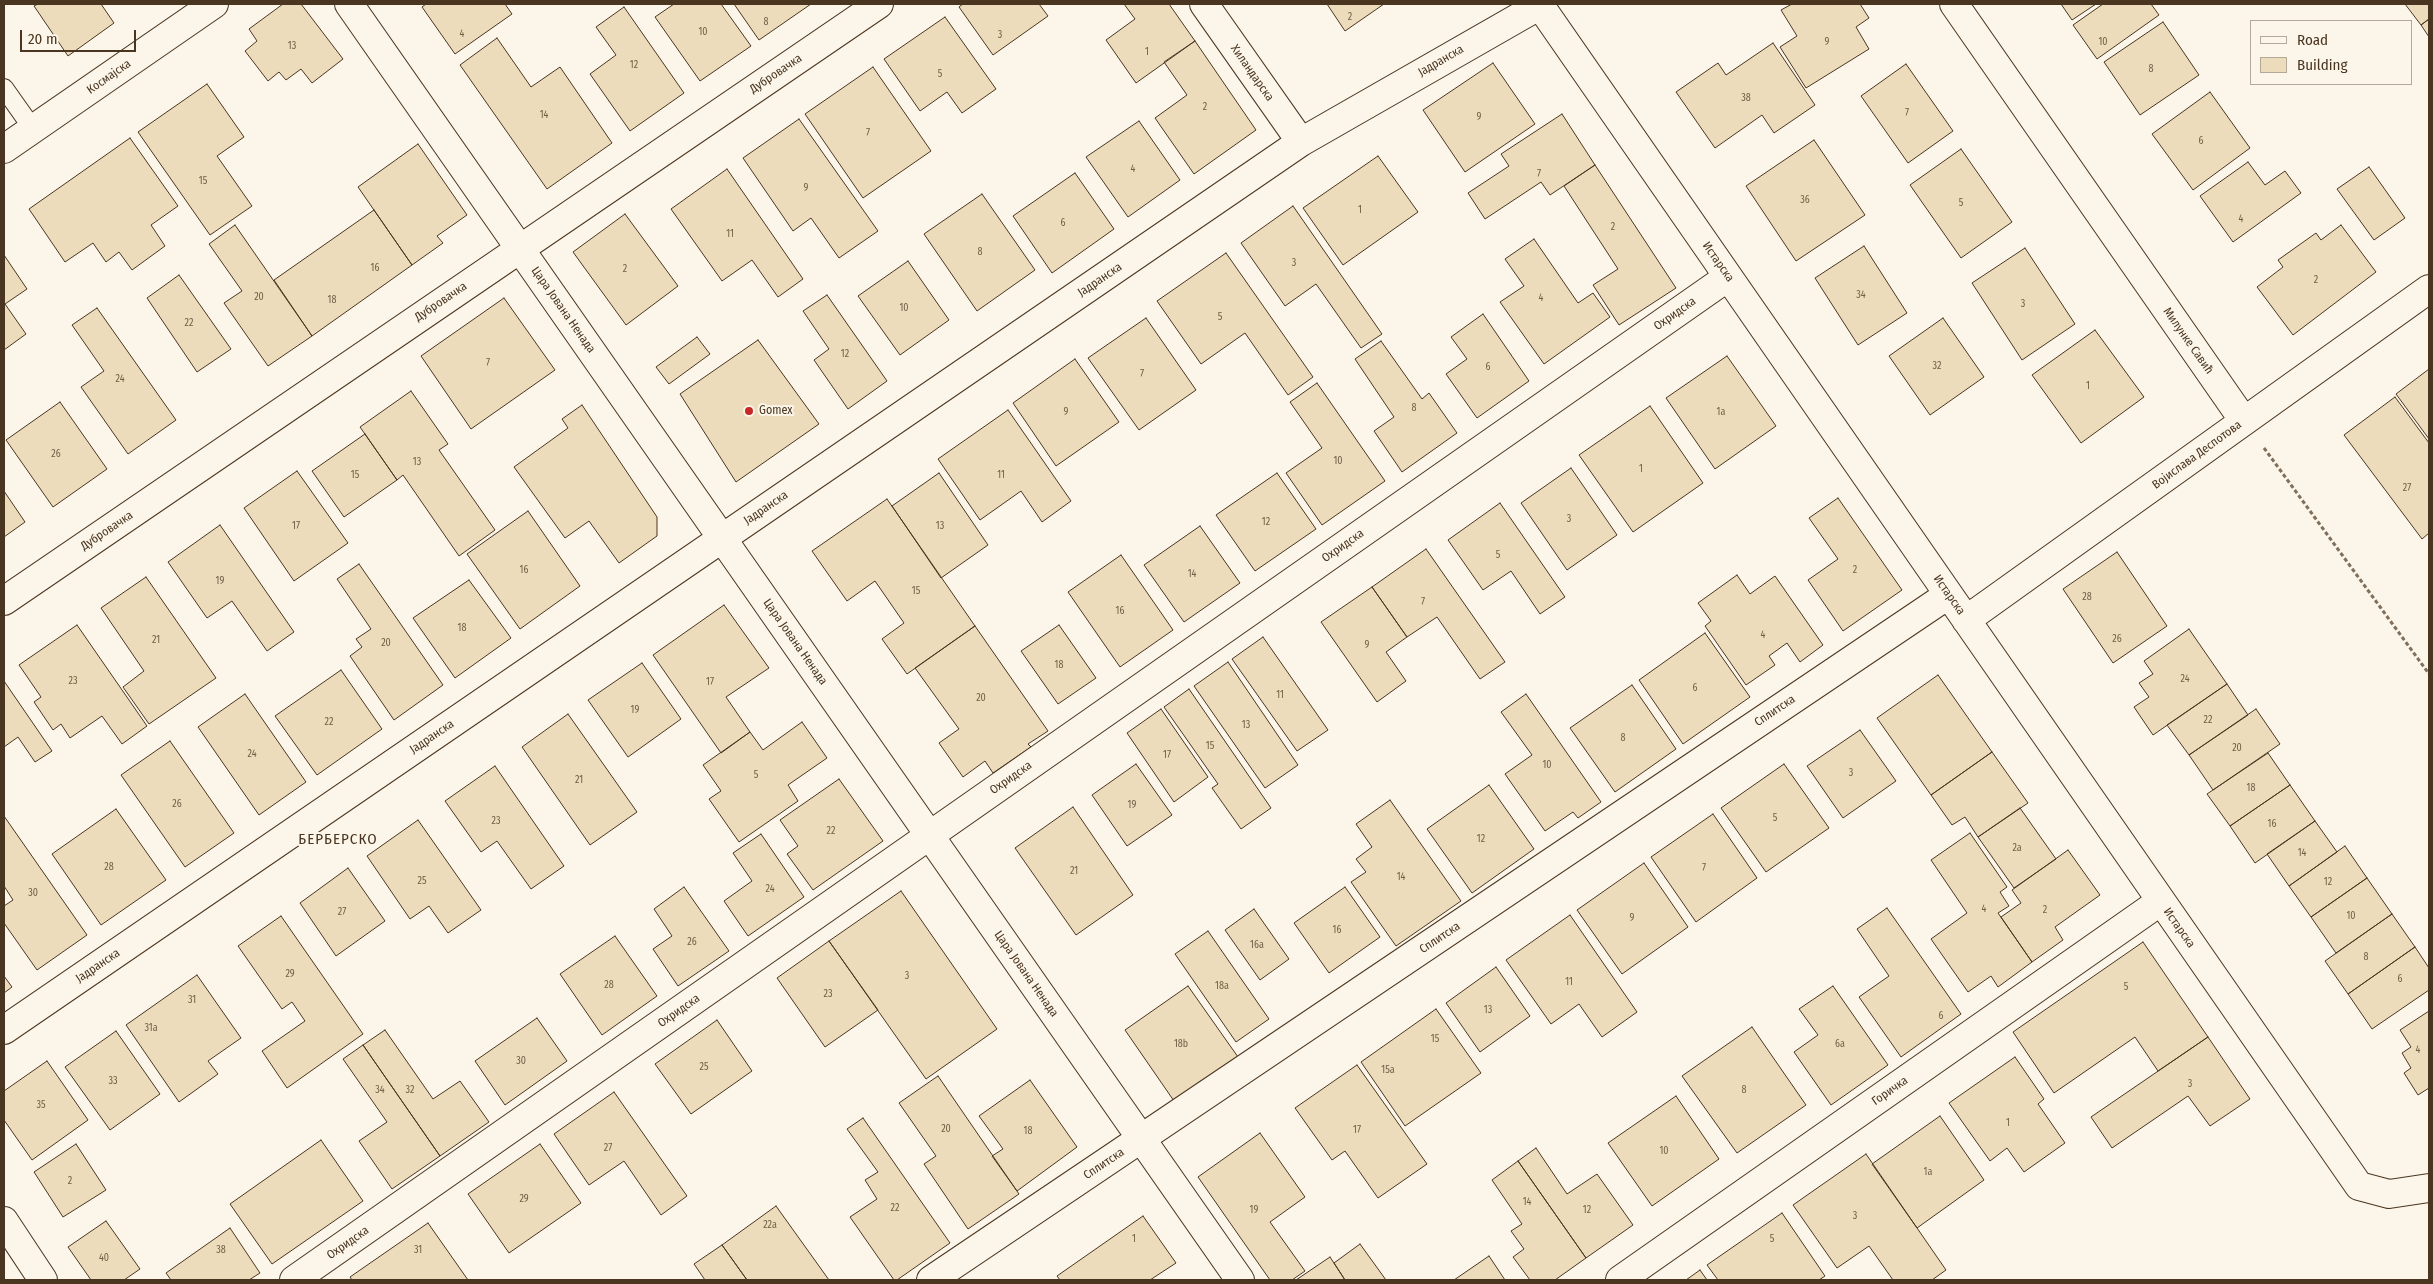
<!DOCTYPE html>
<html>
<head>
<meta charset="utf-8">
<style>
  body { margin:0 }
  #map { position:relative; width:2433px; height:1284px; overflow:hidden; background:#fbf6e9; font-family:"Fira Sans Condensed",sans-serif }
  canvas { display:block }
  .frame { position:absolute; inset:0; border:5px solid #4a3520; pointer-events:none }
  .legend { position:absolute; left:2250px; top:20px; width:162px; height:65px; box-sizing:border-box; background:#fbf6e9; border:1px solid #b4a999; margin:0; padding:6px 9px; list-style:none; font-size:15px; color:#4a3520 }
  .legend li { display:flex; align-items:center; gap:10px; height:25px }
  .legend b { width:25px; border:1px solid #b4a999 }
  .scale { position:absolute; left:20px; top:30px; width:116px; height:22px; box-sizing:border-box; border:2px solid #4a3520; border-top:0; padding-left:6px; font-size:15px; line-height:18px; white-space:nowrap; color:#4a3520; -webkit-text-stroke:4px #fbf6e9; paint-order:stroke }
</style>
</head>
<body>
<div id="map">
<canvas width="2433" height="1284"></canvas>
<div class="frame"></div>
<ul class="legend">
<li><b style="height:6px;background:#fbf6e9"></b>Road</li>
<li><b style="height:14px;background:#ecdcbc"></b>Building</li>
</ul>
<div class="scale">20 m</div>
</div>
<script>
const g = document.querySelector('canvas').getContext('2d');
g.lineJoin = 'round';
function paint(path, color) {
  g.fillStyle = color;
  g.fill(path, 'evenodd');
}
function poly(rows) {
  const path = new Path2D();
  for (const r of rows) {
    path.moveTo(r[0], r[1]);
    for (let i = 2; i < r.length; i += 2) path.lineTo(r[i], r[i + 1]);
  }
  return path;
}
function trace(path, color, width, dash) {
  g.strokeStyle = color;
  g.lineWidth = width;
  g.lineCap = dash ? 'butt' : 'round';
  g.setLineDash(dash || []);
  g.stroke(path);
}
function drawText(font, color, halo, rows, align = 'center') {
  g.font = font + ' "Fira Sans Condensed",sans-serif';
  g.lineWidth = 4;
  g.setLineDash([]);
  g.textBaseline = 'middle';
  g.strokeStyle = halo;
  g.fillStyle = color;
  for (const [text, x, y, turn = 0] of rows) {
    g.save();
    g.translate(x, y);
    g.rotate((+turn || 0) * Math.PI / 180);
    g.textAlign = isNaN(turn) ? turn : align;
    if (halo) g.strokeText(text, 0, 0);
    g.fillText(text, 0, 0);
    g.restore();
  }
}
const building = poly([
  [38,4,101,4,114,23,68,56,34,6,38,4],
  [283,4,301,4,343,59,312,83,301,69,286,80,279,72,268,81,245,51,257,41,249,29,283,4],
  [426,4,505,4,512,14,455,54,422,7,426,4],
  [674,4,721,4,751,46,700,81,655,17,674,4],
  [734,4,811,4,759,40,734,4],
  [963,4,1039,4,1048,16,993,55,959,7,963,4],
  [1124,4,1169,4,1195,41,1136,83,1106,40,1135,19,1124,4],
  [1327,4,1384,4,1345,31,1327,4],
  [1792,4,1860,4,1869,18,1856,27,1869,49,1806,88,1780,47,1797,36,1781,10,1792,4],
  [2061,4,2096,4,2072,20,2061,4],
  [2103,4,2151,4,2159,15,2097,59,2073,25,2103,4],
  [2405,4,2429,4,2429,19,2421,25,2405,4],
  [624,7,684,93,630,131,590,74,616,55,596,27,624,7],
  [945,17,996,89,962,113,947,92,920,111,884,59,945,17],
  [2429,19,2429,37,2421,25,2429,19],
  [2163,22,2199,75,2140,115,2104,62,2163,22],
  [497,38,531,87,560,67,612,143,547,189,460,65,497,38],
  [1195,41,1256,130,1194,174,1155,118,1187,95,1164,62,1195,41],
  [1773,43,1815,105,1774,133,1762,115,1715,148,1676,92,1718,63,1726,75,1773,43],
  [1493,63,1535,124,1465,172,1423,110,1493,63],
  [1906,64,1953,131,1908,163,1861,96,1906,64],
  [873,67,931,151,863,198,805,114,873,67],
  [207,84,244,137,217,156,252,206,210,235,138,132,207,84],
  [2210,92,2250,148,2193,190,2152,134,2210,92],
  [1562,114,1595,165,1550,195,1541,182,1485,219,1468,193,1509,166,1501,154,1562,114],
  [799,119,878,231,839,258,811,218,793,231,743,158,799,119],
  [1139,121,1180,180,1128,217,1086,157,1139,121],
  [130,138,178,206,151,225,165,246,132,270,119,252,106,262,93,243,65,262,29,209,130,138],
  [1814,140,1865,215,1796,261,1746,186,1814,140],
  [418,144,467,215,437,236,443,243,412,265,358,187,418,144],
  [1961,149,2012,222,1961,258,1910,185,1961,149],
  [1378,156,1418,212,1343,265,1303,208,1378,156],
  [2248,162,2265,185,2285,171,2301,193,2233,242,2200,196,2248,162],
  [1595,165,1676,288,1619,325,1593,285,1618,269,1564,186,1595,165],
  [2369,167,2405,218,2374,240,2337,189,2369,167],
  [727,169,803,279,778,297,752,260,722,281,671,209,727,169],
  [1075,173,1114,229,1052,273,1013,216,1075,173],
  [982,194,1035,270,977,311,924,234,982,194],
  [1293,206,1382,334,1361,348,1316,284,1285,306,1241,243,1293,206],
  [374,210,412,265,312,336,274,280,374,210],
  [625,214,678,286,626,325,573,252,625,214],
  [235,225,312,336,268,366,224,303,242,291,209,244,235,225],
  [2341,225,2376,272,2293,335,2257,287,2283,267,2278,260,2316,233,2321,240,2341,225],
  [1534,239,1578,303,1593,293,1610,317,1544,364,1500,302,1524,286,1505,259,1534,239],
  [1864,246,1907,313,1858,345,1815,278,1864,246],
  [2025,248,2075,324,2022,360,1972,283,2025,248],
  [1226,253,1313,377,1288,395,1245,333,1201,364,1157,301,1226,253],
  [4,255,27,289,5,304,26,334,4,350,4,255],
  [908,261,949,320,900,355,858,296,908,261],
  [179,275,231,349,197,372,147,298,179,275],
  [827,295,887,381,848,409,814,360,829,349,803,311,827,295],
  [504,298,555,370,471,429,421,356,504,298],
  [97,308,176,420,128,454,81,387,104,371,72,325,97,308],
  [1483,314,1529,381,1477,418,1446,374,1467,359,1451,337,1483,314],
  [1146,318,1196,390,1139,430,1088,358,1146,318],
  [1943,318,1984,377,1930,415,1889,356,1943,318],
  [2095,330,2144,397,2081,443,2032,375,2095,330],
  [697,337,710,354,669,384,656,367,697,337],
  [758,340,819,424,736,482,680,394,758,340],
  [1381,341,1422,399,1429,393,1457,433,1402,472,1374,431,1394,417,1355,359,1381,341],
  [1727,356,1776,426,1715,469,1666,398,1727,356],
  [1075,359,1119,422,1056,466,1013,403,1075,359],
  [2429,369,2429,439,2396,394,2429,369],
  [1317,383,1385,481,1322,525,1286,473,1322,448,1290,402,1317,383],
  [411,391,448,444,439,450,495,530,459,556,403,475,397,480,360,427,411,391],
  [2395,397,2429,443,2429,533,2422,539,2344,435,2395,397],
  [60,402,107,469,53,507,6,440,60,402],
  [582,405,657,517,657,536,619,563,589,521,565,538,514,467,568,428,562,419,582,405],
  [1650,406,1703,483,1633,532,1579,455,1650,406],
  [1008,410,1071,501,1042,522,1021,491,980,520,938,459,1008,410],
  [365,434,397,480,344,517,312,471,365,434],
  [1571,468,1617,535,1567,570,1521,503,1571,468],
  [297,471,348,543,294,581,244,508,297,471],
  [939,473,988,545,941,578,892,506,939,473],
  [1277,473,1316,529,1255,571,1216,515,1277,473],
  [4,491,25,522,4,537,4,491],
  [1838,498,1902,590,1843,631,1808,580,1838,559,1809,518,1838,498],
  [887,499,975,626,907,674,882,639,904,623,875,581,847,601,812,551,887,499],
  [1500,503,1565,597,1540,614,1511,571,1483,590,1448,540,1500,503],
  [528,511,580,586,520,629,467,554,528,511],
  [220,525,294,632,267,651,232,601,207,618,168,562,220,525],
  [1200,526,1240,583,1184,622,1144,565,1200,526],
  [1426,549,1505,662,1480,679,1437,617,1407,637,1372,587,1426,549],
  [2117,552,2167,626,2113,663,2063,589,2117,552],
  [1121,555,1173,630,1120,667,1068,592,1121,555],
  [359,564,443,685,394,720,350,656,362,647,356,639,371,629,337,579,359,564],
  [1737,575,1750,594,1775,576,1823,645,1800,662,1787,643,1769,656,1775,665,1746,685,1705,626,1711,621,1698,603,1737,575],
  [146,577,216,678,149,724,123,687,144,671,101,608,146,577],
  [469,580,511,638,455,678,413,618,469,580],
  [1372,587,1407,637,1386,652,1406,681,1377,702,1321,622,1372,587],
  [724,605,769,668,726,697,750,732,721,753,653,655,724,605],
  [77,625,147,726,122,744,102,716,70,738,61,724,53,730,34,702,41,697,19,665,77,625],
  [1059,625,1096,678,1058,704,1021,651,1059,625],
  [975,626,1048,731,1028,744,1031,747,993,773,985,761,963,777,939,743,959,729,915,668,975,626],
  [2189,629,2227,684,2153,735,2134,707,2149,697,2139,683,2153,674,2144,661,2189,629],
  [1705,633,1750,697,1683,744,1639,680,1705,633],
  [1263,637,1328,730,1297,751,1232,659,1263,637],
  [1228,662,1298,765,1265,788,1194,686,1228,662],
  [642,663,681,719,628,757,588,700,642,663],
  [341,670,382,729,317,775,275,716,341,670],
  [1938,675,1992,752,1931,795,1877,718,1938,675],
  [4,681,52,751,35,762,18,737,4,747,4,681],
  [2227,684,2248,715,2189,755,2167,725,2227,684],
  [1632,685,1676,749,1615,792,1570,728,1632,685],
  [1189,689,1271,808,1241,829,1212,788,1218,784,1164,707,1189,689],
  [245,694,306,782,259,815,198,727,245,694],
  [1526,694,1601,802,1578,818,1573,812,1545,831,1505,774,1532,755,1501,712,1526,694],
  [1161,709,1208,777,1174,802,1127,733,1161,709],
  [2256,709,2280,744,2213,790,2189,755,2256,709],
  [568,714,637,812,590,845,522,747,568,714],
  [802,722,827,758,788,785,798,801,739,842,709,799,721,791,703,765,750,732,763,750,802,722],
  [1860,730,1896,781,1843,818,1807,766,1860,730],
  [170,741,234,833,185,867,121,775,170,741],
  [1992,752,2028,803,1978,837,1965,817,1952,825,1931,795,1992,752],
  [2268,753,2290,785,2230,826,2207,794,2268,753],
  [1136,764,1172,815,1127,846,1092,795,1136,764],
  [1784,764,1829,828,1766,872,1721,808,1784,764],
  [495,766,564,866,531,889,497,841,481,852,445,801,495,766],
  [839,779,883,841,813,890,787,854,798,846,780,820,839,779],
  [1489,785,1534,849,1472,893,1427,829,1489,785],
  [2290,785,2315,821,2255,863,2230,826,2290,785],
  [1390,800,1461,901,1396,946,1351,882,1366,872,1356,859,1372,847,1356,824,1390,800],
  [1073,807,1133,895,1076,935,1015,848,1073,807],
  [2020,808,2056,859,2014,888,1978,837,2020,808],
  [116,809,166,880,101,925,52,854,116,809],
  [1713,814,1757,878,1696,922,1651,857,1713,814],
  [4,816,87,935,37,970,4,923,4,906,13,900,4,886,4,816],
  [418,820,481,910,448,933,429,906,410,919,367,856,418,820],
  [2315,821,2337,852,2289,886,2267,854,2315,821],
  [1970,833,2007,887,2000,892,2009,906,1998,913,2032,962,1998,987,1991,976,1968,992,1931,939,1967,913,1931,860,1970,833],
  [761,834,804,897,748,936,724,901,752,881,733,853,761,834],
  [2345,846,2367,878,2311,917,2289,886,2345,846],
  [2068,850,2100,895,2055,927,2063,940,2032,962,2001,917,2021,903,2012,890,2068,850],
  [1644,863,1688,927,1622,974,1577,910,1644,863],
  [348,868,385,921,336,956,300,903,348,868],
  [2367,878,2392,914,2336,953,2311,917,2367,878],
  [684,887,729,951,678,986,653,949,672,936,654,909,684,887],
  [1345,887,1380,937,1329,973,1294,923,1345,887],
  [901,891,997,1029,926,1079,829,941,901,891],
  [1887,908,1961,1014,1901,1057,1859,997,1889,976,1857,929,1887,908],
  [1254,909,1289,959,1260,980,1225,930,1254,909],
  [2392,914,2415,947,2348,994,2325,961,2392,914],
  [1570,915,1637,1012,1602,1037,1579,1004,1551,1024,1506,960,1570,915],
  [281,916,363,1034,287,1088,262,1051,305,1021,292,1002,282,1009,238,946,281,916],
  [1208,931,1269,1019,1236,1042,1175,954,1208,931],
  [615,936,657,996,602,1035,560,974,615,936],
  [829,941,878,1010,825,1047,777,978,829,941],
  [2143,942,2208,1037,2158,1071,2135,1037,2054,1093,2013,1032,2143,942],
  [2415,947,2429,968,2429,990,2372,1029,2348,994,2415,947],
  [1496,967,1530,1016,1480,1052,1446,1003,1496,967],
  [197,975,241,1038,208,1061,218,1074,179,1102,126,1025,197,975],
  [4,976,12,987,4,993,4,976],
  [1188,986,1238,1057,1174,1101,1125,1030,1188,986],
  [1833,986,1888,1065,1831,1105,1794,1052,1818,1035,1799,1009,1833,986],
  [1436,1009,1481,1073,1405,1126,1361,1062,1436,1009],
  [2429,1011,2429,1088,2418,1095,2404,1073,2411,1068,2402,1053,2411,1047,2400,1030,2429,1011],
  [537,1018,567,1061,505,1105,475,1061,537,1018],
  [717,1020,752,1071,691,1114,655,1064,717,1020],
  [1752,1027,1806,1105,1737,1153,1682,1076,1752,1027],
  [385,1030,433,1099,460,1081,489,1122,440,1156,363,1045,385,1030],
  [116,1031,160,1094,110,1130,65,1067,116,1031],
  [2208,1037,2250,1099,2210,1126,2188,1096,2112,1148,2091,1117,2208,1037],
  [363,1045,440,1156,392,1189,359,1141,387,1122,343,1059,363,1045],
  [2015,1057,2044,1099,2038,1104,2065,1143,2024,1172,2007,1148,1990,1161,1949,1103,2015,1057],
  [47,1061,88,1120,32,1160,4,1120,4,1091,47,1061],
  [1357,1065,1427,1164,1378,1198,1345,1151,1332,1160,1295,1108,1357,1065],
  [938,1076,1019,1194,968,1229,924,1164,936,1156,899,1103,938,1076],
  [1030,1080,1077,1147,1017,1191,992,1156,1003,1149,979,1116,1030,1080],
  [614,1092,687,1196,661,1215,624,1161,589,1185,554,1134,614,1092],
  [1676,1096,1719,1159,1652,1206,1608,1143,1676,1096],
  [1940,1116,1984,1180,1917,1228,1872,1164,1940,1116],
  [863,1118,950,1243,897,1280,894,1280,850,1217,877,1199,865,1180,878,1172,847,1129,863,1118],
  [1260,1133,1305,1197,1270,1222,1305,1271,1292,1280,1270,1280,1198,1177,1260,1133],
  [321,1140,363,1201,272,1264,230,1204,321,1140],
  [76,1144,106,1190,63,1217,34,1172,76,1144],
  [540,1144,581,1203,509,1253,468,1194,540,1144],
  [1536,1148,1567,1194,1597,1174,1633,1225,1586,1258,1518,1161,1536,1148],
  [1866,1154,1946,1270,1932,1280,1893,1280,1869,1246,1837,1268,1793,1205,1866,1154],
  [1518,1161,1586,1258,1555,1280,1530,1280,1513,1257,1524,1249,1511,1231,1522,1224,1492,1180,1518,1161],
  [776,1206,829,1280,747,1280,722,1245,776,1206],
  [1782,1213,1825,1276,1819,1280,1718,1280,1707,1265,1782,1213],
  [1143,1216,1176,1263,1150,1280,1060,1280,1057,1276,1143,1216],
  [106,1221,140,1269,124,1280,91,1280,68,1247,106,1221],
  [428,1223,468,1280,352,1280,350,1277,428,1223],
  [230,1228,260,1273,249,1280,171,1280,166,1273,230,1228],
  [1360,1244,1386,1280,1345,1280,1334,1263,1360,1244],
  [722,1245,747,1280,705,1280,694,1264,722,1245],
  [1489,1256,1505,1280,1454,1280,1489,1256],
  [1330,1257,1345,1280,1296,1280,1330,1257],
  [1700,1270,1707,1280,1686,1280,1700,1270]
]);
paint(building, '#ecdcbc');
trace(building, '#4a3520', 1);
const lane = poly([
  [4,88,33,129]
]);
const street = poly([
  [349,4,1240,1280],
  [1204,4,1301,142],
  [1539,4,2359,1186,2389,1194,2429,1188],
  [1954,4,2244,421],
  [4,149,214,4],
  [4,601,879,4],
  [1966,620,2429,289],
  [4,1030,1301,142,1542,4],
  [4,1221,43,1280],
  [294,1280,1728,277],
  [931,1280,1948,595],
  [1620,1280,2161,901]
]);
trace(lane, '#4a3520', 20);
trace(street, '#4a3520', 30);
trace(poly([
  [2264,448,2429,674]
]), '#7f6f5c', 3, [4, 2.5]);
trace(lane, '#fbf6e9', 18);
trace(street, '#fbf6e9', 28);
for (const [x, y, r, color] of [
  [749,411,5,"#c62828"]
]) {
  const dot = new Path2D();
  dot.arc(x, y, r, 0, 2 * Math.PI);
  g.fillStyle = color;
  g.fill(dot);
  trace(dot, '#fbf6e9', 2);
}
drawText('10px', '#725f47', null, [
  ["2",1350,17],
  ["8",766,22],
  ["10",703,32],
  ["4",462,34],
  ["3",1000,35],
  ["9",1827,42],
  ["10",2103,42],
  ["13",292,46],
  ["1",1147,52],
  ["12",634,65],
  ["8",2151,69],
  ["5",940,74],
  ["38",1746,98],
  ["2",1205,107],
  ["7",1907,113],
  ["14",544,115],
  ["9",1479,117],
  ["7",868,133],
  ["6",2201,141],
  ["4",1133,169],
  ["7",1539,174],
  ["15",203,181],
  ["9",806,188],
  ["36",1805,200],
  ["5",1961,203],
  ["1",1360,210],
  ["4",2241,219],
  ["6",1063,223],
  ["2",1613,227],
  ["11",730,234],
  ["8",980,252],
  ["3",1294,263],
  ["16",375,268],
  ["2",625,269],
  ["2",2316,280],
  ["34",1861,295],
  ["20",259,297],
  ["4",1541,298],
  ["18",332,300],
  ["3",2023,304],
  ["10",904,308],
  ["5",1220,317],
  ["22",189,323],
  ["12",845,354],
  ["7",488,363],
  ["32",1937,366],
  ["6",1488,367],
  ["7",1142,374],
  ["24",120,379],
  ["1",2088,386],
  ["8",1414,408],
  ["9",1066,412],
  ["1a",1721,412],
  ["26",56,454],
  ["10",1338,461],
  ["13",417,462],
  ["1",1641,469],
  ["15",355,475],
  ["11",1001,475],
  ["27",2407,488],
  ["3",1569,519],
  ["12",1266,522],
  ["17",296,526],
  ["13",940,526],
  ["5",1498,555],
  ["16",524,570],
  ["2",1855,570],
  ["14",1192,574],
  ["19",220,581],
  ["15",916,591],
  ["28",2087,597],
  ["7",1423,602],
  ["16",1120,611],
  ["18",462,628],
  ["4",1763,635],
  ["26",2117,639],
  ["21",156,640],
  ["20",386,643],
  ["9",1367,645],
  ["18",1059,665],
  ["24",2185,679],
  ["23",73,681],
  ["17",710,682],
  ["6",1695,688],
  ["11",1280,695],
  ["20",981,698],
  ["19",635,710],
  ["22",2208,720],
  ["22",329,722],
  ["13",1246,725],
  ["8",1623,738],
  ["15",1210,746],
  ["20",2237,748],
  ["24",252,754],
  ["17",1167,755],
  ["10",1547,765],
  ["3",1851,773],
  ["5",756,775],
  ["21",579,780],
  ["18",2251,788],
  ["26",177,804],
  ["19",1132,805],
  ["5",1775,818],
  ["23",496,821],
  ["16",2272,824],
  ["22",831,831],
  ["12",1481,839],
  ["2a",2017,848],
  ["14",2302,853],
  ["28",109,867],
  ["7",1704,868],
  ["21",1074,871],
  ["14",1401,877],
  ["25",422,881],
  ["12",2328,882],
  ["24",770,889],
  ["30",33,893],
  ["4",1984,909],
  ["2",2045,910],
  ["27",342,912],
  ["10",2351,916],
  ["9",1632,918],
  ["16",1337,930],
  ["26",692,942],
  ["16a",1257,945],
  ["8",2366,957],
  ["29",290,974],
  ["3",907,976],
  ["6",2400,979],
  ["11",1569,982],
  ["28",609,985],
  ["18a",1222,986],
  ["5",2126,987],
  ["23",828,994],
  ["31",192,1000],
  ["13",1488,1010],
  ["6",1941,1016],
  ["31a",151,1028],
  ["15",1435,1039],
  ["18b",1181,1044],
  ["6a",1840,1044],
  ["4",2418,1050],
  ["30",521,1061],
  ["25",704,1067],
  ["15a",1388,1070],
  ["33",113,1081],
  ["3",2190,1084],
  ["34",380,1090],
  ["32",410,1090],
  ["8",1744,1090],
  ["35",41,1105],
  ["1",2008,1123],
  ["20",946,1129],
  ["17",1357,1130],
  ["18",1028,1131],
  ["27",608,1148],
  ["10",1664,1151],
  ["1a",1928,1172],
  ["2",70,1181],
  ["29",524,1199],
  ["14",1527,1202],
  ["22",895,1208],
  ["19",1254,1210],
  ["12",1587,1210],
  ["3",1855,1216],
  ["22a",770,1225],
  ["1",1134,1239],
  ["5",1772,1239],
  ["38",221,1250],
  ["31",418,1250],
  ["40",104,1258]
]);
drawText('12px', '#4a3520', '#fbf6e9', [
  ["Јадранска",1441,61,-30],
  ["Хиландарска",1252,73,55],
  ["Дубровачка",776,74,-34],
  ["Космајска",109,77,-35],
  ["Истарска",1718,262,55],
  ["Јадранска",1100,280,-34],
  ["Дубровачка",441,302,-34],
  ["Цара Јована Ненада",563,310,55],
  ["Охридска",1675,314,-35],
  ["Милунке Савић",2188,341,55],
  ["Војислава Деспотова",2197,455,-36],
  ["Јадранска",766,508,-34],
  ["Дубровачка",107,531,-34],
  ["Охридска",1343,546,-35],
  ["Истарска",1949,595,55],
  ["Цара Јована Ненада",795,642,55],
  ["Сплитска",1775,711,-34],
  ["Јадранска",432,737,-34],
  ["Охридска",1011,778,-35],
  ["Истарска",2179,928,55],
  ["Сплитска",1440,938,-34],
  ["Јадранска",98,966,-34],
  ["Цара Јована Ненада",1026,974,55],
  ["Охридска",679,1011,-35],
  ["Горичка",1890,1091,-35],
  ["Сплитска",1104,1164,-34],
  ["Охридска",348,1243,-35]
]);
drawText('12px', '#4a3520', '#fbf6e9', [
  ["Gomex",759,411]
], 'left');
g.letterSpacing = '1px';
drawText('15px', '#4a3520', '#fbf6e9', [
  ["БЕРБЕРСКО",338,840]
]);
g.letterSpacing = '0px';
</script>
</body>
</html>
